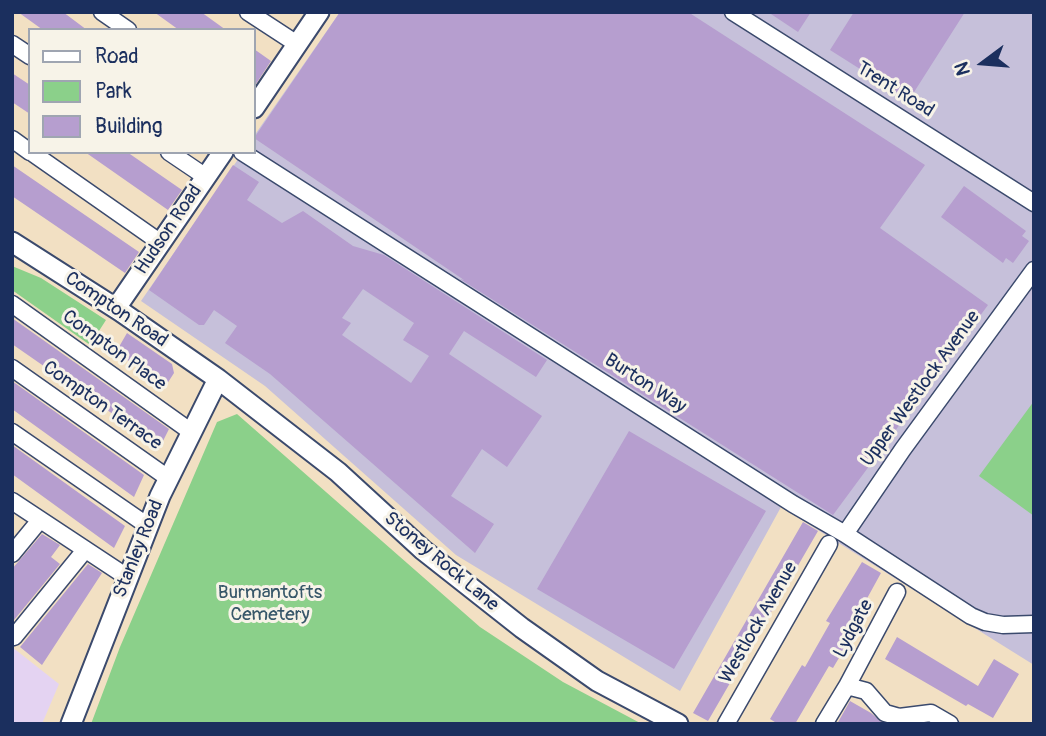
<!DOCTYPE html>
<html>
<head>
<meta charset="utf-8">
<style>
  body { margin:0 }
  #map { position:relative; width:1046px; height:736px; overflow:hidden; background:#f2e0c3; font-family:Pangolin,sans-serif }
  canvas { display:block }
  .frame { position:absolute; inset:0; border:14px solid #1b2f5e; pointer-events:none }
  .legend { position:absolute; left:28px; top:28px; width:228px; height:126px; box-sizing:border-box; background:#f7f3e8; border:2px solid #9fa5b1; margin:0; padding:9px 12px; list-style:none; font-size:21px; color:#1b2f5e }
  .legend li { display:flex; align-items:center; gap:14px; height:35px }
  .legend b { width:35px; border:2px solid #9fa5b1 }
  .north { position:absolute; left:948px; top:28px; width:70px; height:70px; -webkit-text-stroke:5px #f7f3e8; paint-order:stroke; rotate:254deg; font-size:19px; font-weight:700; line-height:28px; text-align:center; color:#1b2f5e }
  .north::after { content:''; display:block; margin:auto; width:24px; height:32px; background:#1b2f5e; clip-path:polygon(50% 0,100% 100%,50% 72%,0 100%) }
</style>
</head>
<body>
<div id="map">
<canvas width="1046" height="736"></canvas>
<div class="frame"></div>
<ul class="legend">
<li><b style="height:9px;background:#fff"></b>Road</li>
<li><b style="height:19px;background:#8bd08a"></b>Park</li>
<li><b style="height:19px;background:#b69ecf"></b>Building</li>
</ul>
<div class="north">N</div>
</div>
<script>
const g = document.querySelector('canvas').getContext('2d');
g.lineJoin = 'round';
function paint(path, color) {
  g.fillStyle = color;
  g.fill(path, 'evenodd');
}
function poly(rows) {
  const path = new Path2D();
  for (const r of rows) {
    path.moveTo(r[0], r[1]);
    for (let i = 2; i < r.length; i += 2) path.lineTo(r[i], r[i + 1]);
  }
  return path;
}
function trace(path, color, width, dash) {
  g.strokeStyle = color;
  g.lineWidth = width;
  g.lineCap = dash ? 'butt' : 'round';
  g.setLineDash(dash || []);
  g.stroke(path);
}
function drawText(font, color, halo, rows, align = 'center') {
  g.font = font + ' Pangolin,sans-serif';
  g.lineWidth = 6;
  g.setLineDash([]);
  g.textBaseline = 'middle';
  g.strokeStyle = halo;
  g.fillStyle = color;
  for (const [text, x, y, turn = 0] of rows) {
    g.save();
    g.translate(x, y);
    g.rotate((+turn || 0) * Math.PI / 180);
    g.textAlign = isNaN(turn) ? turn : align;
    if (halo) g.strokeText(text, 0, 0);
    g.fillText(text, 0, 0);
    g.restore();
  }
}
paint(poly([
  [12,647,59,684,42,724,12,724]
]), '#e4d3f2');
paint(poly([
  [340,12,1034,12,1034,665,781,507,680,691,456,555,265,386,141,301,243,152,254,152,254,136]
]), '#c6c0da');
paint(poly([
  [12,266,41,278,106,320,90,345,12,290],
  [1034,401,1034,516,979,476],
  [237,414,480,627,563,682,642,724,91,724,120,647,217,422]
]), '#8bd08a');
paint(poly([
  [18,12,63,12,87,30,43,30],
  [154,12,201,12,226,30,179,30],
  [340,12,688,12,925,165,880,228,988,305,833,515,460,279,464,280,254,138],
  [768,12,811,12,798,32],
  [854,12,965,12,909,100,830,50],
  [254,49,271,61,254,87],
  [12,73,30,85,30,114,12,102],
  [85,152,127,152,182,190,168,210],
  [12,165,139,252,125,273,12,196],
  [233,165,259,182,247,200,282,223,303,211,353,246,384,255,547,360,536,377,464,331,449,354,542,416,507,467,482,449,451,496,494,524,475,553,270,374,225,343,237,326,214,310,204,325,199,325,149,290],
  [363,289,414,323,403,340,429,356,411,383,342,335,351,323,342,318],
  [964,186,1026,231,1022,236,1029,241,1013,263,1006,258,1003,263,941,217],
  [12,318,169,429,159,449,135,427,133,428,12,344],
  [127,333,172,364,174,373,165,387,116,352],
  [12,381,144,475,134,497,12,409],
  [629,431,766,511,674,669,537,589],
  [12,445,125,526,114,548,12,474],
  [803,522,818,531,708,721,693,713],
  [42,534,60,545,51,557,60,564,14,620,12,619,12,569],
  [862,562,881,573,842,644,846,646,833,668,829,666,795,724,778,724,770,719,802,665,805,667,830,623,826,621],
  [88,564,102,573,42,665,20,647],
  [897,637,978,686,994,659,1019,674,993,718,968,704,966,706,885,659],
  [850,701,871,713,884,724,837,724]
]), '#b69ecf');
const minor = poly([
  [102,12,128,30],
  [248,12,297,44],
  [733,12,1034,203],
  [12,44,30,56],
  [12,139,30,152],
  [31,152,161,243],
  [169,152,206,177],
  [242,152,793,504,845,534,971,616,985,622,1003,625,1034,624],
  [12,304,190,431],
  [12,368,168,478],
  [12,432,148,526],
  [12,501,127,577],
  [845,534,903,449,1034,270],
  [12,554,40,520],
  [897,592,847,686,866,691,885,713,899,717,931,713,950,724],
  [14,637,85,550],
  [726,724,829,544],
  [824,724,847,686]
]);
const tertiary = poly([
  [254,108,319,12],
  [12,242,120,311,218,379,338,472,423,550,522,628,597,681,678,724],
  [116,308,223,152],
  [71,724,160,496,218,379]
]);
trace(minor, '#3b4a6d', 19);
trace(tertiary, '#3b4a6d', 23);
trace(minor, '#fff', 16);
trace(tertiary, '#fff', 19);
drawText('19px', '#1b2f5e', '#f7f3e8', [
  ["Trent Road",895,90,32],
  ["Hudson Road",169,230,-56],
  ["Compton Road",116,310,34],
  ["Compton Place",114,351,36],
  ["Burton Way",645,384,33],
  ["Upper Westlock Avenue",921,389,-54],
  ["Compton Terrace",102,406,35],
  ["Stanley Road",139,549,-68],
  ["Stoney Rock Lane",441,562,40],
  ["Westlock Avenue",759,623,-60],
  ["Lydgate",854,629,-62]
]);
drawText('19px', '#375769', '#f7f3e8', [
  ["Burmantofts",270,593],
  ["Cemetery",270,615]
]);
</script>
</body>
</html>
